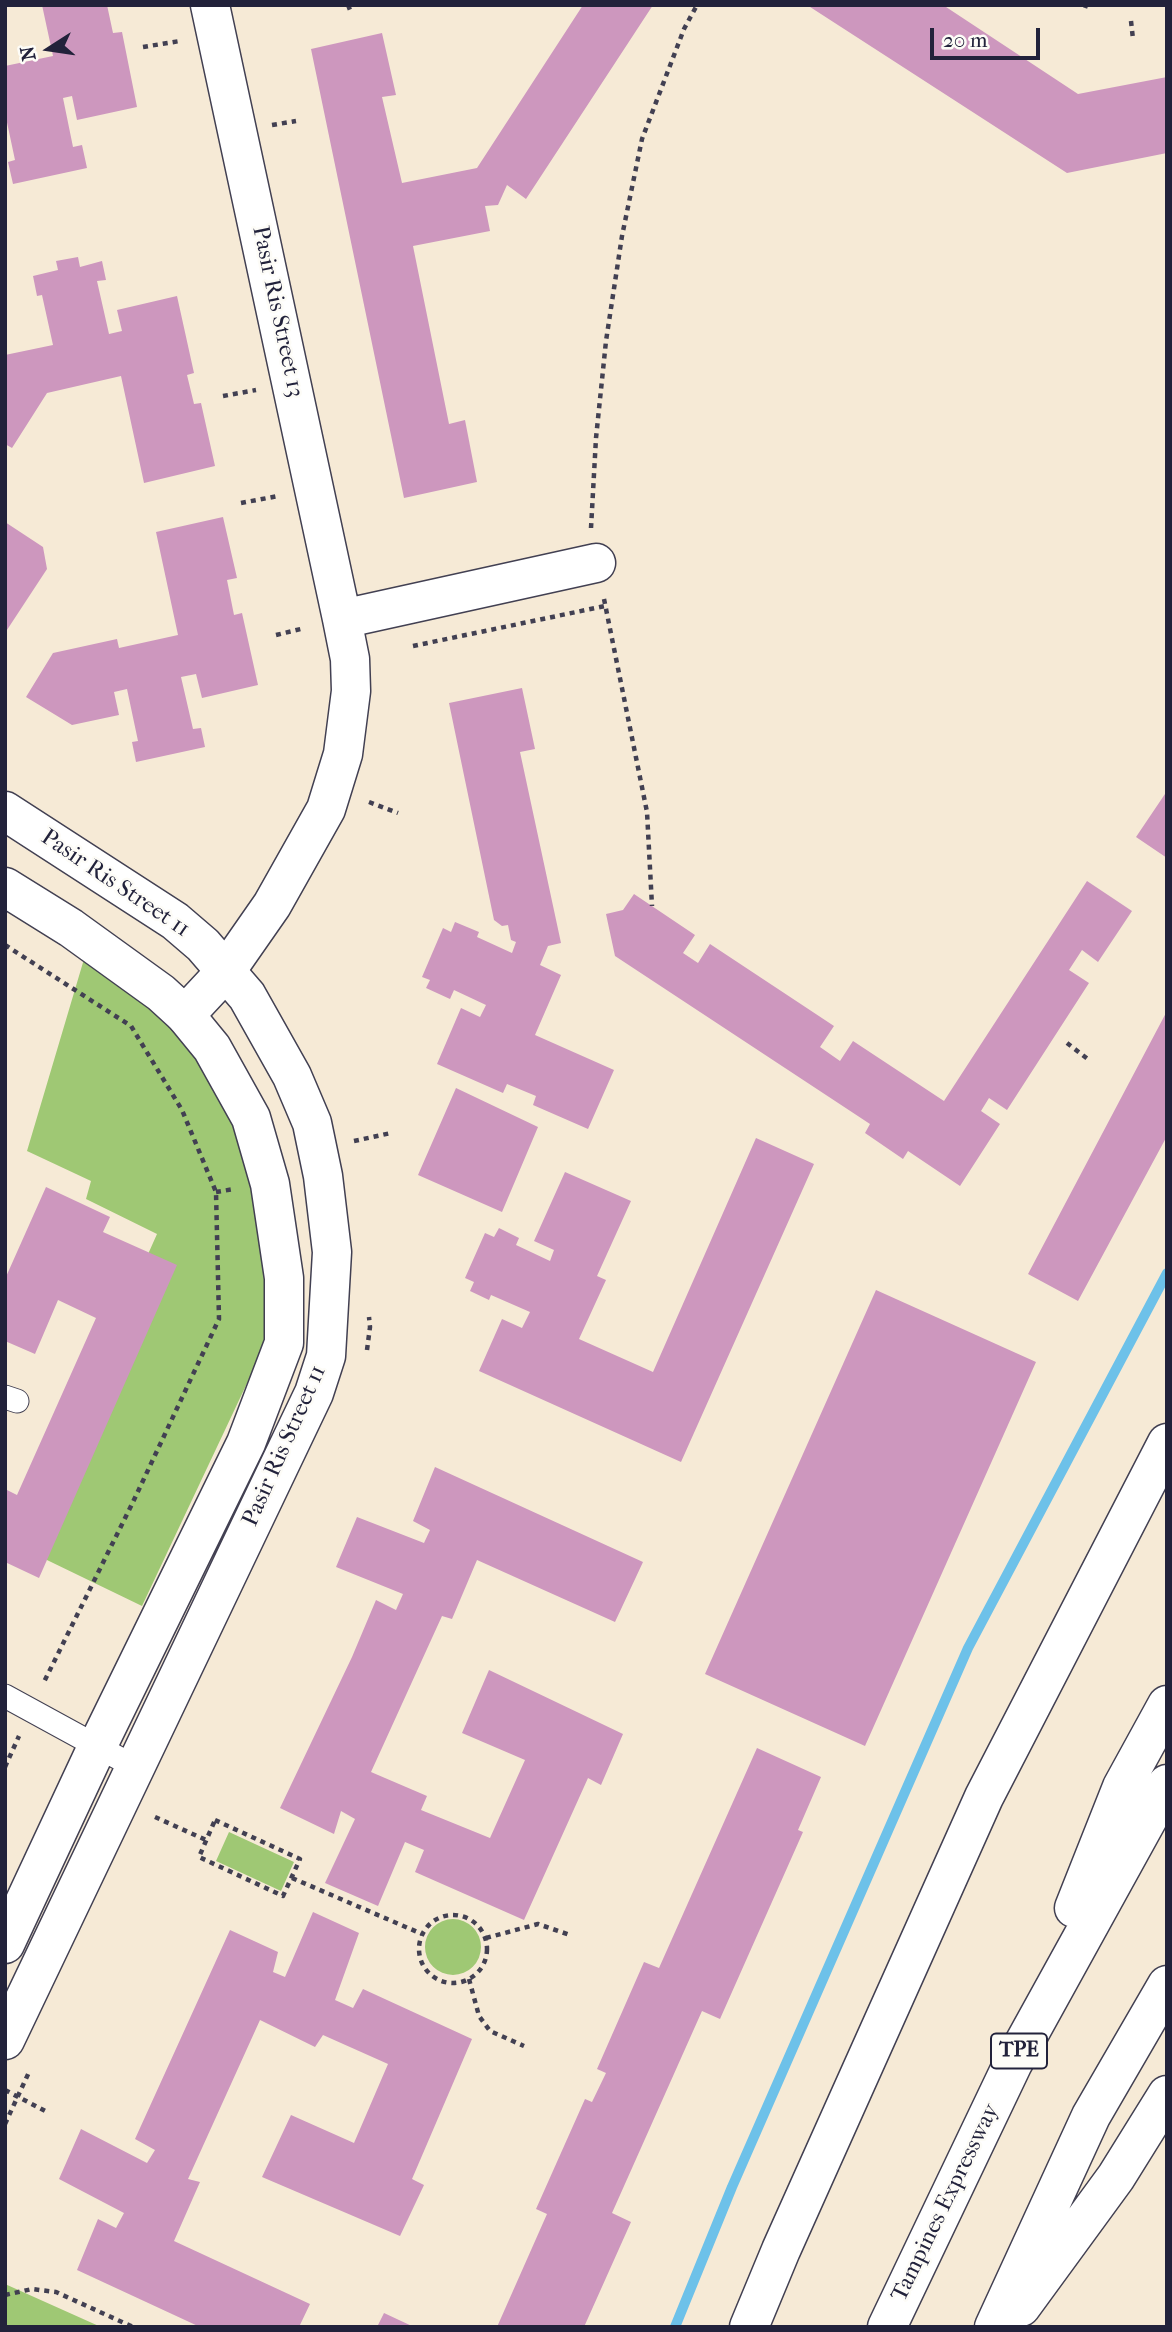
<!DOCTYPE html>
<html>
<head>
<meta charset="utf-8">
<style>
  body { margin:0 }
  #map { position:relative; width:1172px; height:2332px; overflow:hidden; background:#f6ead6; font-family:"IM FELL French Canon",serif }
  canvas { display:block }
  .frame { position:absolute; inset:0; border:7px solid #22223b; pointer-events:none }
  .north { position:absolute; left:14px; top:14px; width:70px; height:70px; -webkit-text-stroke:5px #fdfcf7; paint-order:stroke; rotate:258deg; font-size:19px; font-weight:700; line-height:28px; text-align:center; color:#22223b }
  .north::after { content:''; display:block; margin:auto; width:24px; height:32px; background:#22223b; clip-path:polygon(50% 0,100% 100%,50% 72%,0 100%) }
  .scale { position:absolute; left:930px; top:28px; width:110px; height:32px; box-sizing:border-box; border:4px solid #22223b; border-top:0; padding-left:9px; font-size:21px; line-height:24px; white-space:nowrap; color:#22223b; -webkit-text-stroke:5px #fdfcf7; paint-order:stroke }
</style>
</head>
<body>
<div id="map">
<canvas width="1172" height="2332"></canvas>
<div class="frame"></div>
<div class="north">N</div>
<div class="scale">20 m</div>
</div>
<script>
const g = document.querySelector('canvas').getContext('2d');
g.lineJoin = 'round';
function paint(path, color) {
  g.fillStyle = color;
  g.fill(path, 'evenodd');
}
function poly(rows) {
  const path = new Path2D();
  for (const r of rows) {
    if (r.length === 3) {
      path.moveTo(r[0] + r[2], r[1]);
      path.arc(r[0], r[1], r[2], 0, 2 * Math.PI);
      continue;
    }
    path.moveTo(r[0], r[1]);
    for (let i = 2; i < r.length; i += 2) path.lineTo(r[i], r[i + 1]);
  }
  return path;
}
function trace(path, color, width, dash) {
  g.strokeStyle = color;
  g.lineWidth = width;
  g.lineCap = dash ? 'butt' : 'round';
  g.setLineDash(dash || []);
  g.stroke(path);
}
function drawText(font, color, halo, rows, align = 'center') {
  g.font = font + ' "IM FELL French Canon",serif';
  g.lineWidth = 5;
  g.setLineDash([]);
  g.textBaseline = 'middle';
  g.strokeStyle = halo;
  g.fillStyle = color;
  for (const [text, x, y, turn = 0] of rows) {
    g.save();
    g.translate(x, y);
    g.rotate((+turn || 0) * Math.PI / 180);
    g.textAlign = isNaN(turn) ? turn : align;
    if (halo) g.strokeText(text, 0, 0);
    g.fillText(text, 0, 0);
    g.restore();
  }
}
paint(poly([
  [87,949,186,1017,266,1185,274,1326,142,1606,18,1546,157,1234,86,1199,91,1181,27,1151],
  [229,1832,294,1862,281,1891,216,1861],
  [453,1947,28],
  [5,2284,101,2327,5,2327]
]), '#9fc874');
trace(poly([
  [675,2327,732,2187,968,1648,1167,1273]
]), '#6dc1e9', 10);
paint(poly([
  [42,5,107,5,113,33,122,32,137,107,77,120,72,96,63,98,73,147,82,145,87,168,13,184,8,162,15,160,5,113,5,66,53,56],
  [583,5,653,5,526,199,507,185,498,205,485,206,490,231,413,246,449,424,465,420,477,482,404,498,311,49,382,33,396,95,382,97,402,183,477,168],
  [807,5,943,5,1078,94,1167,77,1167,153,1067,173],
  [78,257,80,267,102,261,106,280,97,281,109,334,122,331,117,310,177,296,194,373,187,375,194,404,201,403,215,466,144,483,121,376,47,393,12,448,5,444,5,355,53,345,42,295,37,296,33,276,58,270,56,261],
  [223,517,237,578,227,580,234,615,242,613,258,685,202,698,196,674,181,677,193,729,201,728,205,747,136,762,132,742,138,741,127,689,114,692,119,715,72,725,26,697,53,653,117,639,119,648,178,635,156,532],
  [5,522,43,547,47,569,5,633],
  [522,688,535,749,520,752,561,943,548,946,540,965,561,975,535,1035,614,1070,588,1129,533,1105,536,1096,507,1084,503,1093,437,1064,461,1008,480,1017,486,1005,454,990,450,999,426,988,430,980,422,977,443,928,451,932,455,922,479,932,477,937,512,953,516,942,511,940,508,925,502,926,494,920,449,703],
  [1167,791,1167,858,1136,837],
  [1087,881,1132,911,1098,962,1082,950,1069,970,1089,983,1007,1110,989,1098,981,1111,1000,1124,960,1186,908,1151,903,1159,865,1133,870,1124,615,956,606,914,623,910,634,894,695,935,683,953,698,963,710,944,834,1026,820,1047,840,1061,853,1041,944,1101],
  [1167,1011,1167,1136,1078,1301,1028,1274],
  [456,1088,538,1127,502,1212,418,1175],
  [756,1138,814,1164,681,1462,479,1371,502,1319,522,1328,530,1312,491,1295,489,1300,470,1291,474,1282,465,1278,485,1233,494,1237,499,1228,519,1238,516,1245,550,1261,554,1250,534,1241,565,1172,631,1201,597,1276,606,1280,579,1339,653,1372],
  [46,1187,110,1217,103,1232,177,1265,39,1578,5,1562,5,1489,17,1495,96,1318,58,1300,35,1354,5,1341,5,1279],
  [876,1290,1036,1362,865,1746,705,1674],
  [435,1467,643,1562,615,1622,477,1560,452,1619,442,1616,371,1772,427,1796,421,1810,490,1838,525,1760,462,1733,489,1670,623,1734,601,1785,588,1778,524,1920,415,1872,424,1850,405,1842,378,1906,325,1883,355,1819,341,1811,334,1834,280,1808,352,1657,376,1600,396,1610,403,1594,336,1567,357,1517,424,1543,430,1530,413,1521],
  [757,1748,821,1777,798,1830,803,1832,720,2019,702,2011,612,2213,631,2222,584,2327,497,2327,547,2214,536,2209,585,2099,592,2102,606,2073,597,2069,644,1962,659,1968],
  [313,1912,359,1933,335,2000,353,2008,363,1989,472,2039,412,2179,424,2185,400,2236,262,2177,291,2115,354,2143,388,2064,323,2035,315,2047,260,2020,188,2179,200,2182,174,2241,310,2304,299,2327,200,2327,77,2270,98,2219,116,2228,124,2213,59,2179,81,2129,147,2163,155,2150,135,2139,230,1930,278,1952,273,1972,285,1977],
  [384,2313,414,2327,377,2327]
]), '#cd97be');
const service = poly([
  [5,1397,17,1401],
  [5,1696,135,1767]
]);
const minor = poly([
  [342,619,596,563],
  [185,1015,226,971,272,905,326,809,343,754,351,691,350,659,342,619,210,5]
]);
const tertiary = poly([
  [5,811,175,921,203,945,247,996,292,1076,312,1123,323,1176,332,1252,326,1356,314,1393,5,2040],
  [5,887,71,928,161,993,185,1015,212,1048,251,1118,270,1184,284,1278,284,1343,246,1443,97,1747,5,1944]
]);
const motorway = poly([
  [1074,1908,1122,1787,1167,1705],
  [1021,2307,1116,2177,1167,2095],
  [749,2327,781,2250,984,1797,1167,1443],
  [887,2327,1013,2063,1167,1784],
  [994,2327,1091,2116,1167,1985]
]);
trace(service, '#424052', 25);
trace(minor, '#424052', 41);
trace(tertiary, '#424052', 41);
trace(motorway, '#424052', 41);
trace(poly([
  [348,5,350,10],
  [1085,8,1086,5],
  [1131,21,1133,39],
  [143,47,180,41],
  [272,125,296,121],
  [223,396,256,390],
  [241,503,278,496],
  [591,528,596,438,606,341,622,236,642,139,684,29,697,5],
  [604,599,647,812,652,906],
  [276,635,305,628],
  [413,646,605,606],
  [369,802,398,813],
  [5,945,131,1026,182,1110,216,1192,219,1319,133,1502,43,1684],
  [1067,1043,1089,1060],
  [354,1141,391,1133],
  [216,1192,234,1189],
  [367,1350,370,1327,369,1317],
  [5,1767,19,1736],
  [155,1817,206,1840],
  [215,1820,300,1859,283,1896,199,1857,215,1820],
  [292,1878,422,1934],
  [453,1949,34],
  [486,1938,538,1924,570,1935],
  [469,1979,479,2016,490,2031,524,2046],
  [5,2090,49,2113],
  [5,2124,30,2070],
  [5,2295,32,2289,56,2292,133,2327]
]), '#424052', 4.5, [5, 5]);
trace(service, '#fff', 23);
trace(minor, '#fff', 38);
trace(tertiary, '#fff', 38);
trace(motorway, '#fff', 38);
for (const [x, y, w] of [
  [1019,2051,56]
]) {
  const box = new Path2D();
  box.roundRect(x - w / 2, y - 17.5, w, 35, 5);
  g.fillStyle = '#fdfcf7';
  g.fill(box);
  trace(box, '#22223b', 2);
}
drawText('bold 21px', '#22223b', null, [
  ["TPE",1019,2051]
]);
drawText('23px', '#22223b', '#fdfcf7', [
  ["Pasir Ris Street 13",277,312,78],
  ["Pasir Ris Street 11",115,884,34],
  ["Pasir Ris Street 11",285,1446,-66],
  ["Tampines Expressway",946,2203,-64]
]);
</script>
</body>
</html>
